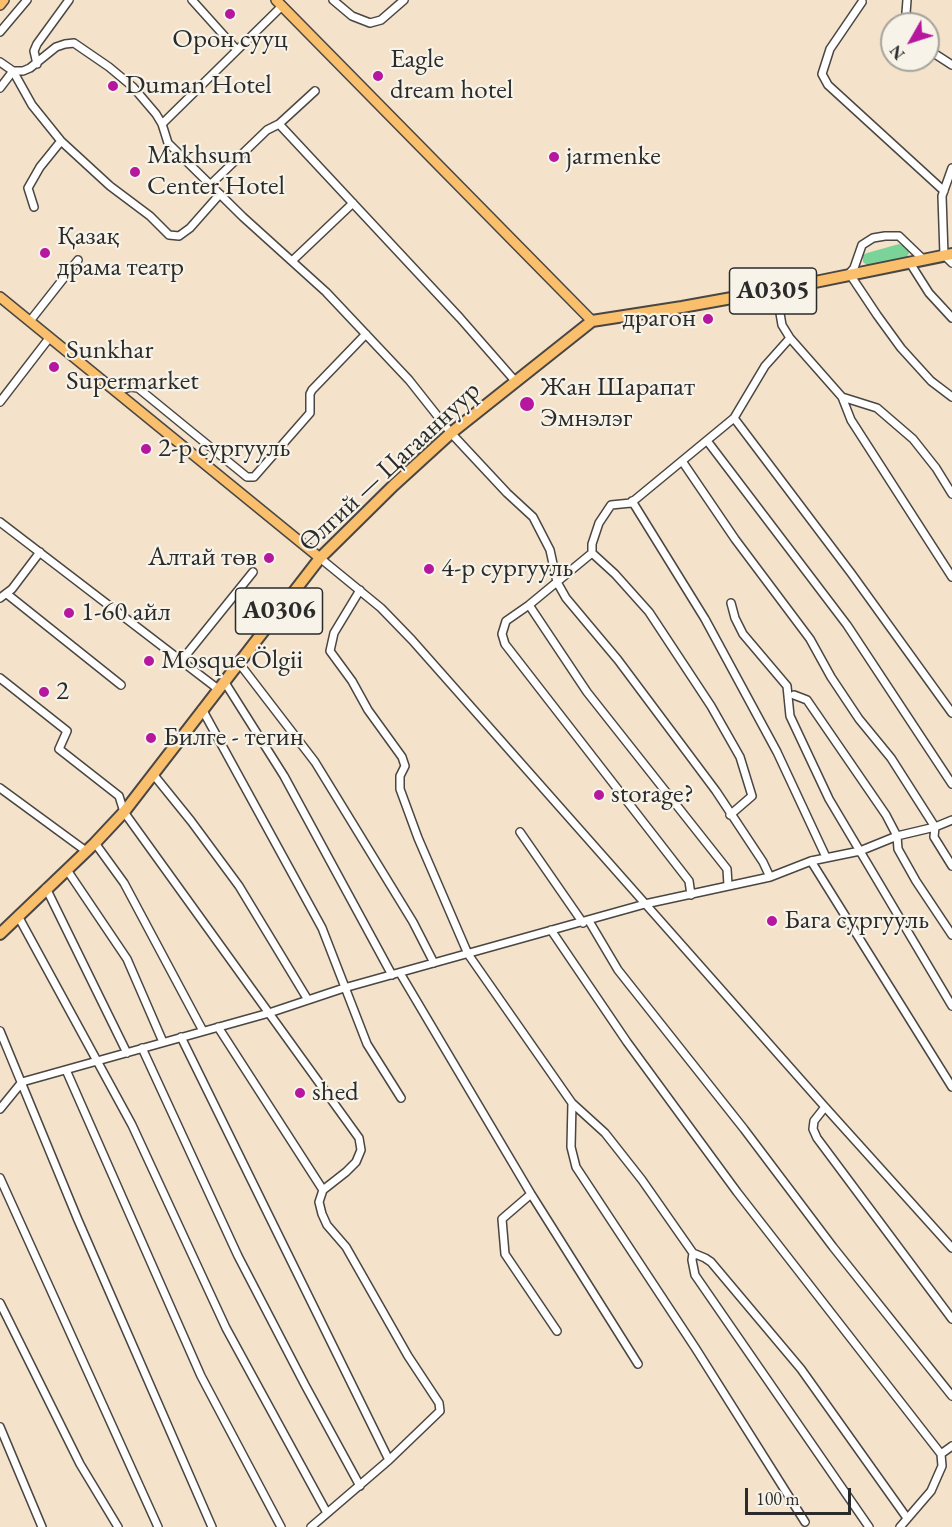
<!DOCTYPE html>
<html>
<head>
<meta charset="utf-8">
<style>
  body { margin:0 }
  #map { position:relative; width:952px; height:1527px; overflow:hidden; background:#f4e2ca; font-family:"EB Garamond",serif }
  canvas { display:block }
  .north { position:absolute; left:880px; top:12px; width:60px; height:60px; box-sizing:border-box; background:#f7f3e8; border:2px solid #a5a39c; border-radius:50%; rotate:231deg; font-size:16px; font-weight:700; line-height:24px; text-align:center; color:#2b2b2b }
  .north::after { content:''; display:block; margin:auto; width:21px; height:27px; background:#b5179e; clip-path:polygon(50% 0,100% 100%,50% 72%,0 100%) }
  .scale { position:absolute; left:745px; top:1488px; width:106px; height:27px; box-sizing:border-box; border:3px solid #2b2b2b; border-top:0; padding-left:8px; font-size:18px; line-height:21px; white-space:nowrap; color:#2b2b2b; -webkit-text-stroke:4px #f7f3e8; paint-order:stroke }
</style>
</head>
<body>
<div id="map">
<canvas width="952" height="1527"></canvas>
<div class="north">N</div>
<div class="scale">100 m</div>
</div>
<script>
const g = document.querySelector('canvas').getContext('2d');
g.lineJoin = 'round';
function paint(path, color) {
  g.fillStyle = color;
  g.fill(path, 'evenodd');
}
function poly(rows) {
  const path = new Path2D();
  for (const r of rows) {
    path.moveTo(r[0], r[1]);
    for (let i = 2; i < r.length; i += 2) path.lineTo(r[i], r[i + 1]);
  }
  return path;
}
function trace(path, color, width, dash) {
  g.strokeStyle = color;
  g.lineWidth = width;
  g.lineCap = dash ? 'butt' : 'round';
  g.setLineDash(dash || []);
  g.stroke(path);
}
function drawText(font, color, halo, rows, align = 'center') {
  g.font = font + ' "EB Garamond",serif';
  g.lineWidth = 4.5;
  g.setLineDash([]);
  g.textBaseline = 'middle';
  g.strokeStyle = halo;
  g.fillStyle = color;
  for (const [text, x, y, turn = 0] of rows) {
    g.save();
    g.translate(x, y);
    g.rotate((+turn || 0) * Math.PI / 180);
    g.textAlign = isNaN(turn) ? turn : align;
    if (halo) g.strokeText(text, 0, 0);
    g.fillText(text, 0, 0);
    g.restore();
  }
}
paint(poly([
  [899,244,907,248,909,253,906,259,868,266,863,262,863,255,867,253]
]), '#7ad399');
const minor = poly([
  [192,0,237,50],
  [333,0,352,16,370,23,381,20,404,0],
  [907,0,906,13,913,24],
  [862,2,830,49,822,74,828,85,944,191],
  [0,32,27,0],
  [928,44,935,54,952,65],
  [0,62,13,71,32,105,61,141,110,186,150,216,169,235,179,236,190,228,220,194],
  [37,64,34,51,37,44,69,0],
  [0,88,13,71,23,71,30,68,56,47,65,44,74,43,109,67,133,87,156,114,162,124,168,143,243,217,326,292,409,380,451,433,507,493,533,517,550,550,557,582,566,598,618,660,716,791,763,862,770,877],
  [315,91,279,124,460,318,516,382],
  [162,124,282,6],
  [952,168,942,196,944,255,952,263],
  [210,185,267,130,279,124],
  [34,207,28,188,40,167,61,141],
  [292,261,353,203],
  [910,263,929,293,952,318],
  [847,276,854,268,862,245,873,238,885,236,899,236,924,260],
  [851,276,877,315,901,348,931,381,952,397],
  [30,321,78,260],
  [790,338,842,397,851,420,952,577],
  [117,391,131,387,138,388,247,477,254,477,310,413,310,394,312,390,366,334],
  [842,397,877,408,913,439,936,468,952,494],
  [0,402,50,337],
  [734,418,851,573,952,713],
  [708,442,847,625,952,784],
  [682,461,735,539,810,639,831,677,859,719,891,758,935,827,934,837,952,866],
  [632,501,705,619,777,752,826,857],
  [0,522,218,689],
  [592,553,615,574,649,612,711,706,740,757,752,796,730,815],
  [320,558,381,608,412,640,825,1107,952,1248],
  [360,590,334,633,330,651,352,681,368,710,402,757,405,766,400,776,400,789,418,838,468,954,572,1103,571,1147,576,1167,696,1349,805,1522],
  [7,594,121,685],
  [0,598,12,589,40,552],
  [731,603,735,618,743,634,787,686,790,716,829,799,952,1006],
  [529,605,592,553,592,544,599,523,611,505,631,503,734,418,765,366,790,338,782,325,776,290],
  [182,660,253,572],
  [239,663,315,762,413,922,434,963],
  [0,678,67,731,59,749,119,796,124,812,359,1138,361,1150,356,1162,346,1172,323,1190,319,1202,322,1214,327,1225,346,1247,408,1356,439,1403,440,1411,389,1460,311,1527],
  [224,681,284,776,392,975],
  [794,695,807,700,886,815,897,836,898,849,916,881,952,935],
  [202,709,322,928,367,1044,401,1098],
  [153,774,191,821,239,886,308,1000],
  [0,788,86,851],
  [520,832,583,923],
  [95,843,124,883,203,1031],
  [811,861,952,1087],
  [67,870,127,959,163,1042],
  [46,888,127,1053],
  [691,895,689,881,505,644,502,634,506,621,529,605,587,692,727,869,728,885],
  [18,916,132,1125,226,1328,327,1513],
  [589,921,618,970,744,1129,833,1247,952,1396],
  [551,930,627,1042,737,1192,941,1454,942,1466,931,1491,900,1527],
  [400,973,531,1194,638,1364],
  [218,1027,323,1190],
  [0,1031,78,1220,212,1527],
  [181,1037,389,1460],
  [142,1048,238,1256,305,1385,360,1486],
  [66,1070,201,1376,281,1527],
  [572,1103,605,1133,642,1180,693,1253,692,1260,695,1275,869,1527],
  [825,1107,814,1121,813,1129,817,1138,952,1319],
  [0,1109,22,1082,269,1013,344,988,645,904,770,877,811,861,860,851,897,836,935,827,952,820],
  [0,1178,158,1527],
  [531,1194,502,1219,505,1254,557,1331],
  [693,1253,705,1258,711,1262,801,1369,907,1518],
  [0,1303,80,1464,118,1527],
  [0,1427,42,1527],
  [941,1454,952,1446]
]);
const major = poly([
  [276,0,592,321],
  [0,5,4,0],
  [0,297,320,558]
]);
const highway = poly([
  [0,934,95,843,124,812,320,558,394,485,451,433,592,321,682,307,776,290,952,254]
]);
trace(minor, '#494643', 10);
trace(major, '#494643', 12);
trace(highway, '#494643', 14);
trace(minor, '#fff', 7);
trace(major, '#f9bf6d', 9);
trace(highway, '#f9bf6d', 10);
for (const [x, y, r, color] of [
  [230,14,6,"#b5179e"],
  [378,76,6,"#b5179e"],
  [113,86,6,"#b5179e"],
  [554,157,6,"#b5179e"],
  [135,172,6,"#b5179e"],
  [45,253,6,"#b5179e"],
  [708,319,6,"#b5179e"],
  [54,367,6,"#b5179e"],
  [527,404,8,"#b5179e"],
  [146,449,6,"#b5179e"],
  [269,558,6,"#b5179e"],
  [429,569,6,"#b5179e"],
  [69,613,6,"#b5179e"],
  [149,661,6,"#b5179e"],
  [44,692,6,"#b5179e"],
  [151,738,6,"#b5179e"],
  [599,795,6,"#b5179e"],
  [772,921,6,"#b5179e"],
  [300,1093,6,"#b5179e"]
]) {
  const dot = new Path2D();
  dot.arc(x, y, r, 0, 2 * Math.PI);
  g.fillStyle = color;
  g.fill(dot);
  trace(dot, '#f7f3e8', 2);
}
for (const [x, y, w] of [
  [773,291,87],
  [279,611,87]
]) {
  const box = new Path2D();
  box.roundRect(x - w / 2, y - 23, w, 46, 4.5);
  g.fillStyle = '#f7f3e8';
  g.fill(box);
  trace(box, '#2b2b2b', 1.5);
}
drawText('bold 26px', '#2b2b2b', null, [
  ["A0305",773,291],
  ["A0306",279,611]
]);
drawText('27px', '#2b2b2b', '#f7f3e8', [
  ["Орон сууц",230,40,"center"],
  ["Eagle",390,60],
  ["dream hotel",390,91],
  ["Duman Hotel",125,86],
  ["Makhsum",147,156],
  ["Center Hotel",147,187],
  ["jarmenke",566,157],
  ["Қазақ",57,237],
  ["драма театр",57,268],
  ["драгон",696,319,"right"],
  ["Sunkhar",66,351],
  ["Supermarket",66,382],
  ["Жан Шарапат",540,388],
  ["Эмнэлэг",540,419],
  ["2-р сургууль",158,449],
  ["Алтай төв",257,558,"right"],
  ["4-р сургууль",441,569],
  ["1-60 айл",81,613],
  ["Mosque Ölgii",161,661],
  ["2",56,692],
  ["Билге - тегин",163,738],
  ["storage?",611,795],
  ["Бага сургууль",784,921],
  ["shed",312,1093]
], 'left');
drawText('27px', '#2b2b2b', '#f7f3e8', [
  ["Өлгий — Цагааннуур",390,467,-43]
]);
</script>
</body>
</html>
